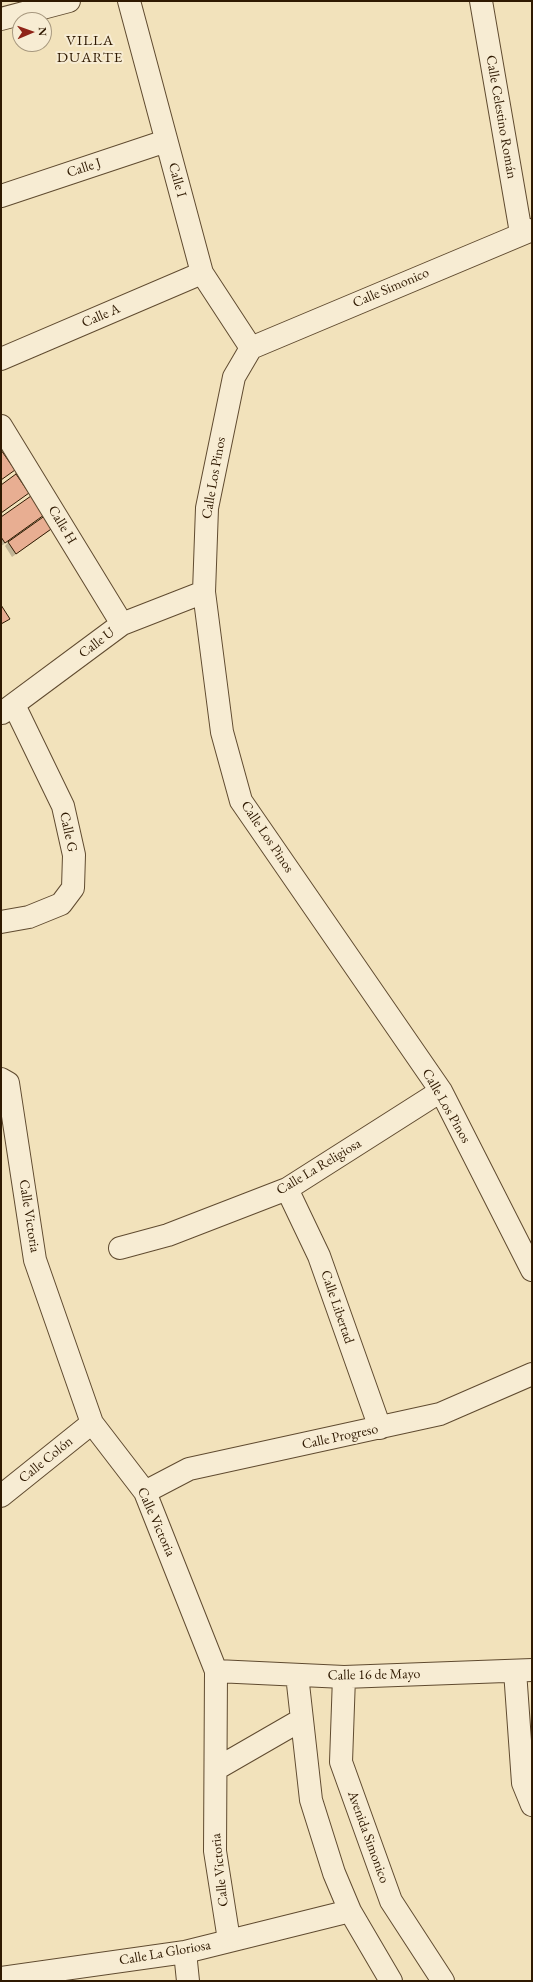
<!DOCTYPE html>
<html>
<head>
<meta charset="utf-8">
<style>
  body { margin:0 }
  #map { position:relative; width:533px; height:1982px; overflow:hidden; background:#f2e2bb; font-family:"EB Garamond",serif }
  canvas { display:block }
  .frame { position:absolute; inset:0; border:2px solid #2f1901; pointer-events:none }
  .north { position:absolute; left:12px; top:12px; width:40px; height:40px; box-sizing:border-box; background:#f7ecd3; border:1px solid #a7987f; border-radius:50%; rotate:88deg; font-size:11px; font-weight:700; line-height:16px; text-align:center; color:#2f1901 }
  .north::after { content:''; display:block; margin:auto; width:14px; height:18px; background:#8f2418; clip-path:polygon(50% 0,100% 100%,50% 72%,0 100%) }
</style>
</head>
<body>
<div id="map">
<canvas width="533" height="1982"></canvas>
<div class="frame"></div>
<div class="north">N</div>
</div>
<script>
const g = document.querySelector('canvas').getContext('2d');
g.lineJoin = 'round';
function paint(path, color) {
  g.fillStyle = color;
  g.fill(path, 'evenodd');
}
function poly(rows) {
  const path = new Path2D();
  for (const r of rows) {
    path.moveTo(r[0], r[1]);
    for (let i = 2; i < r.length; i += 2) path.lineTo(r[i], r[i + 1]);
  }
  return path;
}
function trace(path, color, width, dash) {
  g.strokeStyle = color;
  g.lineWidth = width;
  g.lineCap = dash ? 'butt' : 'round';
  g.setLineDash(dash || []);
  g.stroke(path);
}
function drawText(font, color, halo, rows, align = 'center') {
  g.font = font + ' "EB Garamond",serif';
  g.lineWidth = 4;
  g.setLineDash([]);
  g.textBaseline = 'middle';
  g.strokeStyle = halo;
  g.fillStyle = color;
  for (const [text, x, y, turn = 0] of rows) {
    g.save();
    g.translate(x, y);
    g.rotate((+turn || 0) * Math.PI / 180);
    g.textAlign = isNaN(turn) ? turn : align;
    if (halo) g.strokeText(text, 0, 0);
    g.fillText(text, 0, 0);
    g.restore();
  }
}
paint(poly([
  [1,486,28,492,1,514],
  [42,515,32,525,53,527,49,531,12,557,5,546,9,541,1,546,1,518]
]), '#0003');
const building = poly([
  [1,450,15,470,1,480,1,450],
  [16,474,29,493,1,513,1,485,16,474],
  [31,496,44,515,5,543,1,537,1,517,31,496],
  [46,515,54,527,16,554,8,542,46,515],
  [1,605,10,619,1,624,1,605]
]);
paint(building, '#e8ae92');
trace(building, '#2f1901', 1);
const street = poly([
  [129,1,202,273,251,348],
  [481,1,521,233],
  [1,19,69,1],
  [1,196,166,141],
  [251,348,234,377,207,508,204,592,222,732,241,801,441,1091,532,1270],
  [251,348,532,230],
  [1,359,202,273],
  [1,426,122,624],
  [2,713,122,624,204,592],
  [1,922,29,917,61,904,73,888,74,855,63,806,14,705],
  [1,1079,8,1083,35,1260,92,1423,145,1492,216,1671,215,1851,229,1940],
  [287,1189,319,1256,380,1428],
  [120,1248,168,1235,287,1189,441,1091],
  [145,1492,189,1469,440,1414,532,1374],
  [1,1496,92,1423],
  [216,1671,344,1677,532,1670],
  [515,1671,523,1783,532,1805],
  [297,1675,311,1800,334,1873,350,1911,391,1981],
  [344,1677,341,1762,391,1901,443,1981],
  [216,1769,301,1720],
  [185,1952,188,1981],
  [1,1978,185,1952,350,1911]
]);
trace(street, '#604b30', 24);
trace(street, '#f7ecd3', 22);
drawText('14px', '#2f1901', '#f7ecd3', [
  ["Calle Celestino Román",501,117,80],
  ["Calle J",84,168,-18],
  ["Calle I",177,180,75],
  ["Calle Simonico",391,288,-23],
  ["Calle A",101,316,-23],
  ["Calle Los Pinos",214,478,-80],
  ["Calle H",62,525,59],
  ["Calle U",97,643,-37],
  ["Calle G",68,832,78],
  ["Calle Los Pinos",267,837,56],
  ["Calle Los Pinos",446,1106,60],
  ["Calle La Religiosa",319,1167,-31],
  ["Calle Victoria",29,1216,81],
  ["Calle Libertad",337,1307,71],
  ["Calle Progreso",340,1437,-12],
  ["Calle Colón",46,1460,-39],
  ["Calle Victoria",156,1522,66],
  ["Calle 16 de Mayo",374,1675,-1],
  ["Avenida Simonico",368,1837,70],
  ["Calle Victoria",220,1870,-96],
  ["Calle La Gloriosa",165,1953,-10]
]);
g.letterSpacing = '1px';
drawText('15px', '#2f1901', '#f7ecd3', [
  ["VILLA",90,41],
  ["DUARTE",90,58]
]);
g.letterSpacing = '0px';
</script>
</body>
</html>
